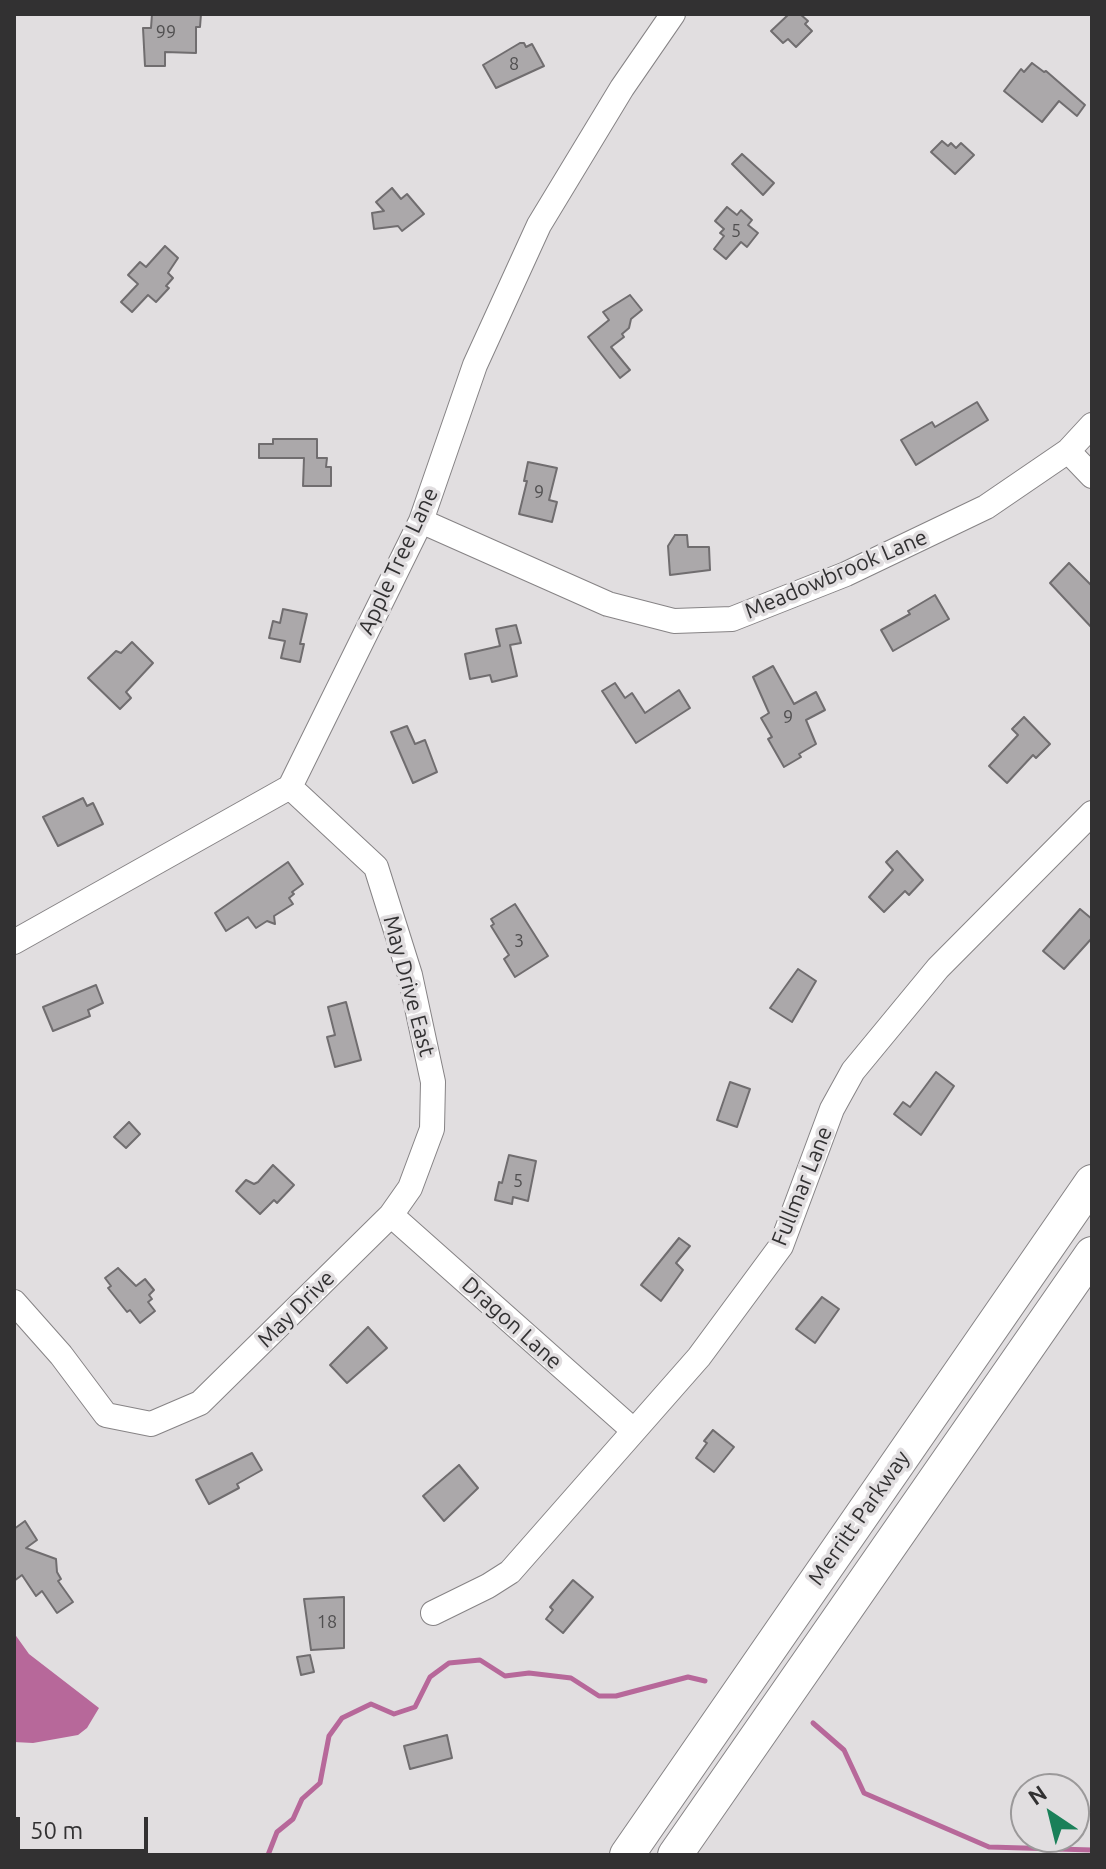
<!DOCTYPE html>
<html>
<head>
<meta charset="utf-8">
<style>
  body { margin:0 }
  #map { position:relative; width:1106px; height:1869px; overflow:hidden; background:#e1dee0; font-family:Ubuntu,sans-serif }
  canvas { display:block }
  .frame { position:absolute; inset:0; border:16px solid #323132; pointer-events:none }
  .north { position:absolute; left:1010px; top:1773px; width:80px; height:80px; box-sizing:border-box; background:#e1dee0; border:2px solid #9b999a; border-radius:50%; rotate:325deg; font-size:22px; font-weight:700; line-height:32px; text-align:center; color:#323132 }
  .north::after { content:''; display:block; margin:auto; width:28px; height:36px; background:#1a8059; clip-path:polygon(50% 0,100% 100%,50% 72%,0 100%) }
  .scale { position:absolute; left:16px; top:1817px; width:132px; height:36px; box-sizing:border-box; border:4px solid #323132; border-top:0; padding-left:10px; font-size:24px; line-height:28px; white-space:nowrap; color:#323132; -webkit-text-stroke:6px #e1dee0; paint-order:stroke }
</style>
</head>
<body>
<div id="map">
<canvas width="1106" height="1869"></canvas>
<div class="frame"></div>
<div class="north">N</div>
<div class="scale">50 m</div>
</div>
<script>
const g = document.querySelector('canvas').getContext('2d');
g.lineJoin = 'round';
function paint(path, color) {
  g.fillStyle = color;
  g.fill(path, 'evenodd');
}
function poly(rows) {
  const path = new Path2D();
  for (const r of rows) {
    path.moveTo(r[0], r[1]);
    for (let i = 2; i < r.length; i += 2) path.lineTo(r[i], r[i + 1]);
  }
  return path;
}
function trace(path, color, width, dash) {
  g.strokeStyle = color;
  g.lineWidth = width;
  g.lineCap = dash ? 'butt' : 'round';
  g.setLineDash(dash || []);
  g.stroke(path);
}
function drawText(font, color, halo, rows, align = 'center') {
  g.font = font + ' Ubuntu,sans-serif';
  g.lineWidth = 7;
  g.setLineDash([]);
  g.textBaseline = 'middle';
  g.strokeStyle = halo;
  g.fillStyle = color;
  for (const [text, x, y, turn = 0] of rows) {
    g.save();
    g.translate(x, y);
    g.rotate((+turn || 0) * Math.PI / 180);
    g.textAlign = isNaN(turn) ? turn : align;
    if (halo) g.strokeText(text, 0, 0);
    g.fillText(text, 0, 0);
    g.restore();
  }
}
paint(poly([
  [14,1633,29,1654,99,1708,87,1728,78,1735,33,1743,14,1742]
]), '#b7689a');
trace(poly([
  [813,1723,844,1750,864,1793,989,1847,1092,1850],
  [268,1855,277,1832,293,1819,302,1799,320,1783,329,1736,342,1718,371,1704,394,1714,415,1707,430,1677,449,1663,480,1660,505,1676,529,1673,571,1678,599,1696,616,1696,688,1677,705,1681]
]), '#b7689a', 5);
const building = poly([
  [152,14,201,14,200,27,196,27,196,53,165,52,165,66,145,66,143,28,151,28,152,14],
  [789,14,800,14,808,21,805,24,812,31,796,47,788,39,783,43,771,31,789,14],
  [520,43,524,43,526,47,532,44,544,66,496,88,483,65,520,43],
  [1032,63,1044,72,1046,71,1085,105,1077,116,1059,101,1042,122,1004,91,1021,69,1024,72,1032,63],
  [942,141,948,146,951,143,956,148,961,143,974,155,955,174,931,152,942,141],
  [742,154,774,183,763,195,732,164,742,154],
  [392,188,401,199,407,194,424,214,402,231,398,226,374,229,372,213,384,211,376,202,392,188],
  [727,207,737,215,741,210,752,220,748,225,758,233,747,247,741,242,726,259,714,249,724,236,720,233,724,229,715,221,727,207],
  [165,246,178,258,168,273,173,278,166,286,169,288,156,302,148,295,132,312,121,302,138,284,128,275,140,262,146,267,165,246],
  [630,295,642,310,631,319,629,328,622,334,624,337,611,347,630,370,620,378,588,337,609,320,603,312,630,295],
  [977,402,988,420,916,465,901,440,932,422,935,427,977,402],
  [273,439,317,439,317,458,327,458,326,467,331,467,331,486,303,486,304,458,259,458,259,444,273,444,273,439],
  [528,462,557,468,549,500,557,502,552,522,519,514,527,481,524,481,528,462],
  [675,535,687,535,688,547,709,547,710,570,670,575,668,546,675,535],
  [1069,563,1092,586,1092,628,1050,583,1069,563],
  [935,595,949,619,893,651,881,630,910,614,908,611,935,595],
  [283,609,307,614,300,644,304,644,300,662,281,658,285,641,269,638,273,621,280,623,283,609],
  [516,625,521,643,510,645,517,676,492,682,490,675,470,679,465,654,500,646,496,629,516,625],
  [132,642,153,663,126,692,131,698,120,709,88,678,116,651,121,653,132,642],
  [773,666,794,704,816,692,825,710,806,720,816,744,799,754,801,757,784,767,768,739,772,737,761,718,769,713,753,677,773,666],
  [615,683,625,698,632,693,645,713,679,690,690,708,636,743,602,691,615,683],
  [1024,717,1050,744,1036,758,1033,755,1007,783,989,766,1018,735,1012,729,1024,717],
  [407,726,415,744,425,740,437,772,413,783,391,732,407,726],
  [83,798,87,806,93,803,103,824,58,846,43,817,83,798],
  [897,851,923,880,909,895,905,891,884,912,869,897,893,870,886,862,897,851],
  [288,862,303,884,292,892,294,894,289,898,293,904,274,916,275,924,267,921,256,928,248,917,226,931,215,913,288,862],
  [515,904,548,956,515,977,504,959,509,955,491,926,494,924,491,919,515,904],
  [1080,909,1092,919,1092,938,1064,969,1043,951,1080,909],
  [798,969,816,981,792,1022,770,1008,798,969],
  [96,985,103,1003,88,1010,90,1016,53,1031,43,1007,96,985],
  [346,1002,361,1060,335,1067,327,1037,335,1035,328,1007,346,1002],
  [936,1072,954,1086,921,1135,894,1114,903,1102,910,1107,936,1072],
  [730,1082,750,1089,737,1127,717,1120,730,1082],
  [129,1122,140,1134,126,1148,114,1137,129,1122],
  [509,1155,536,1161,528,1201,513,1197,512,1204,495,1200,499,1182,502,1183,509,1155],
  [273,1165,294,1185,277,1203,274,1200,260,1214,236,1191,246,1180,254,1184,258,1182,273,1165],
  [679,1238,690,1246,676,1263,683,1270,661,1301,641,1285,679,1238],
  [118,1268,136,1286,145,1279,154,1290,149,1295,152,1299,148,1302,155,1311,140,1323,130,1310,127,1312,108,1288,111,1286,105,1278,118,1268],
  [822,1297,839,1309,815,1343,796,1329,822,1297],
  [368,1327,387,1348,347,1383,330,1365,368,1327],
  [713,1430,734,1447,714,1472,696,1458,707,1443,704,1441,713,1430],
  [252,1453,262,1470,237,1484,239,1488,209,1504,196,1480,252,1453],
  [459,1465,478,1488,444,1521,423,1496,459,1465],
  [25,1521,37,1540,26,1548,56,1559,57,1572,61,1579,58,1581,73,1602,57,1613,42,1591,36,1596,22,1575,14,1581,14,1529,25,1521],
  [573,1580,593,1597,563,1633,546,1619,553,1610,550,1607,573,1580],
  [344,1597,344,1648,311,1650,304,1599,344,1597],
  [310,1655,314,1672,301,1675,297,1657,310,1655],
  [447,1735,452,1758,410,1769,404,1746,447,1735]
]);
paint(building, '#aba8aa');
trace(building, '#706d6f', 2);
const minor = poly([
  [1068,451,1092,476],
  [421,521,608,604,674,621,732,619,846,574,986,507,1068,451,1092,425],
  [14,942,290,787,421,521,475,365,539,225,622,88,673,14],
  [391,1215,633,1430],
  [14,1302,61,1355,106,1415,151,1424,200,1403,391,1215,410,1188,432,1129,433,1082,410,975,376,867,290,787],
  [433,1613,488,1586,510,1572,699,1357,781,1246,832,1109,853,1071,938,968,1092,813]
]);
const highway = poly([
  [627,1855,1092,1182],
  [675,1855,1092,1254]
]);
trace(minor, '#868385', 26);
trace(highway, '#868385', 36);
trace(minor, '#fff', 24);
trace(highway, '#fff', 34);
drawText('18px', '#504f50', null, [
  ["99",166,32],
  ["8",514,64],
  ["5",736,231],
  ["9",539,492],
  ["9",788,717],
  ["3",519,941],
  ["5",518,1181],
  ["18",327,1622]
]);
drawText('22px', '#323132', '#e1dee0', [
  ["Apple Tree Lane",398,561,-65],
  ["Meadowbrook Lane",836,574,-23],
  ["May Drive East",409,986,75],
  ["Fullmar Lane",802,1186,-68],
  ["May Drive",296,1309,-45],
  ["Dragon Lane",512,1323,42],
  ["Merritt Parkway",859,1518,-55]
]);
</script>
</body>
</html>
